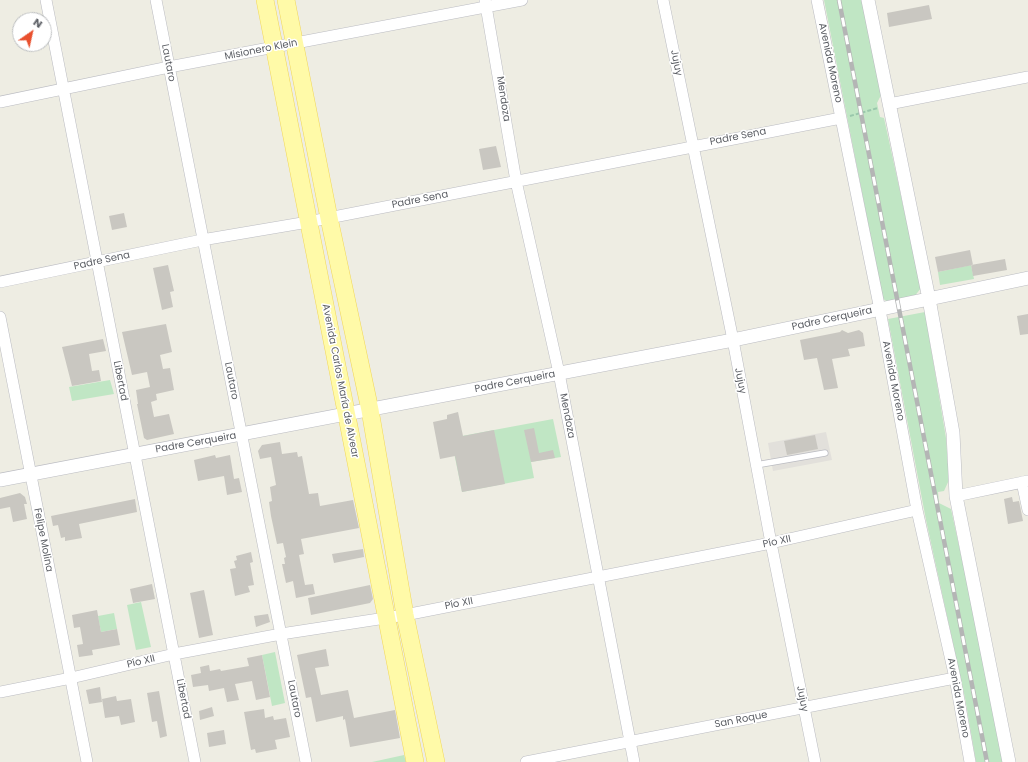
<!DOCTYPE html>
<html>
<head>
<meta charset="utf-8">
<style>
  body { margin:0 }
  #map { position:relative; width:1028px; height:762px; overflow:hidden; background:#eeede3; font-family:Poppins,sans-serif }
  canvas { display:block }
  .north { position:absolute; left:12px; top:12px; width:40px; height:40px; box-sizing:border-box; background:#fff; border:1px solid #bdbfc1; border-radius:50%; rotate:34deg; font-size:11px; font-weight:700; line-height:16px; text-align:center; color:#5b5e64 }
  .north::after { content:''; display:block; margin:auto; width:14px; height:18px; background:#e9502e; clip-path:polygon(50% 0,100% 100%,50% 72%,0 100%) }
</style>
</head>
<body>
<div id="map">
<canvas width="1028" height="762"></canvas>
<div class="north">N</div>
</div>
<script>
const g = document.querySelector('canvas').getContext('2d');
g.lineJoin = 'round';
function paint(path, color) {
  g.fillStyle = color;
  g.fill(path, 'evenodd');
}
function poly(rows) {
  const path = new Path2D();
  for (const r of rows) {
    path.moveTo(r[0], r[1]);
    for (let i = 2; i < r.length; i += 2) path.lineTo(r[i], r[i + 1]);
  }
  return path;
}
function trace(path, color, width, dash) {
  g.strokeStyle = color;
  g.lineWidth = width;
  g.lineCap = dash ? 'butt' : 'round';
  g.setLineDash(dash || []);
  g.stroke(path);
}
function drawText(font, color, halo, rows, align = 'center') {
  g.font = font + ' Poppins,sans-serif';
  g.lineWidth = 3;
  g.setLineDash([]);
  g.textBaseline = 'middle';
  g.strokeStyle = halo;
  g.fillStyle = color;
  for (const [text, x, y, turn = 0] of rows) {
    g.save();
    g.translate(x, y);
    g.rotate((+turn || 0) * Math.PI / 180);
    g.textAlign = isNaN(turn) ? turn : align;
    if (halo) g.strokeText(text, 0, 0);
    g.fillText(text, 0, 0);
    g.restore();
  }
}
paint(poly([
  [826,432,832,460,773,471,768,443]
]), '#e2e0db');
paint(poly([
  [824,0,862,0,882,93,877,103,880,117,884,118,921,288,914,297,890,303,883,299],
  [971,265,974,279,940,285,938,272],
  [925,312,946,438,949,480,944,491,938,492,939,503,951,509,987,675,1003,762,976,762,965,698,926,520,888,319],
  [110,380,114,394,72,401,69,387],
  [553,419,561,457,531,462,534,478,462,492,451,438],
  [141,602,151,647,136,650,127,605],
  [114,613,117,629,101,632,98,616],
  [275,652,285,703,272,706,262,655],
  [404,755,406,762,372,762]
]), '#c0e6c4');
paint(poly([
  [929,5,932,19,889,27,887,13],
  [496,146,501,167,483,170,479,149],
  [124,213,127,227,112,230,109,216],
  [970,250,973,265,938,272,935,257],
  [1005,259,1007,270,973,276,971,265],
  [168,265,174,291,170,292,173,307,162,310,153,268],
  [1028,314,1028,334,1020,335,1017,316],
  [166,324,172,352,160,355,163,369,170,368,174,390,156,394,157,400,151,402,154,417,169,414,174,434,147,440,144,438,137,404,138,404,136,390,150,387,147,372,132,375,122,332],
  [842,330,848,333,859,330,863,333,865,346,848,349,850,356,832,359,838,388,824,390,817,358,804,360,800,340,840,332],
  [103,339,106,351,89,354,92,371,99,370,101,381,72,386,62,347],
  [458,412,463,436,494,430,505,484,462,492,455,456,440,459,433,422,447,419,447,415],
  [534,428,539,453,553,450,555,458,531,462,524,430],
  [815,435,818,449,787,455,784,441],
  [280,442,282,454,297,452,298,457,302,456,309,494,318,493,320,506,353,500,359,528,301,539,304,554,299,555,305,585,313,584,315,594,296,598,293,581,286,583,282,564,285,564,284,558,286,557,283,543,277,544,271,516,269,502,272,501,270,487,276,485,271,457,260,459,258,451,262,445],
  [215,455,216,458,230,455,234,479,239,478,242,492,227,495,224,476,198,481,194,460],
  [20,493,25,497,27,504,24,504,27,519,13,522,10,507,0,509,0,498],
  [1012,497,1013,502,1019,501,1023,521,1008,524,1004,499],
  [135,499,137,512,79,524,82,538,65,541,65,537,61,538,58,525,53,526,51,516],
  [363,549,364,557,334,563,332,554],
  [251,552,253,562,250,563,254,585,248,586,250,592,235,596,230,569,236,568,234,561,237,560,236,556],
  [152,584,155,599,133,603,130,589],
  [370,585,373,599,370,603,311,615,308,598],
  [204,590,213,635,199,638,190,593],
  [97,610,101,632,117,629,120,645,92,650,93,655,79,657,77,645,83,644,80,627,74,628,72,615],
  [268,614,270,622,256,627,254,616],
  [326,649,329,666,315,668,321,695,348,690,354,718,395,710,400,738,350,747,345,719,343,720,343,716,316,722,311,697,306,698,297,655],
  [262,655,270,697,256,700,252,681,235,684,239,700,227,702,224,688,209,691,208,685,193,687,191,675,201,673,200,667,209,665,210,671,220,669,221,671,249,666,247,658],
  [100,687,102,702,89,704,86,690],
  [159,691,167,736,160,738,157,721,152,722,147,693],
  [116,696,117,701,131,699,135,722,121,725,119,716,105,718,102,699],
  [212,707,214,716,200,720,199,711],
  [264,709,265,718,273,716,274,720,286,718,290,737,275,740,277,749,256,753,255,749,251,750,244,712],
  [224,730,226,744,209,747,207,733]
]), '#c9c7c1');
const service = poly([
  [756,465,825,453]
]);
const minor = poly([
  [46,0,195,762],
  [156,0,306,762],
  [485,0,516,181,559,373,634,762],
  [663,0,733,340,771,543,815,762],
  [817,0,880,310,917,510,955,678,970,762],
  [0,102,169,67,522,0],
  [889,104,1028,77],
  [0,282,202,240,308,222,841,118],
  [0,317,87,762],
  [1022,482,1028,510],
  [956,496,1028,481],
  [0,692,71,678,174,654,281,634,405,615,771,543,917,510],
  [526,762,955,678]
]);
const tertiary = poly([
  [868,0,929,299,953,433,956,496,1009,762],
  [0,480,733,340,1028,278]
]);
const primary = poly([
  [265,0,415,762],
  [286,0,329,218,370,410,405,615,436,762]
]);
trace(service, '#bbbcc2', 7);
trace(minor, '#bbbcc2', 12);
trace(tertiary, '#bbbcc2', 14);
trace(primary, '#f1d659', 18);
trace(poly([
  [850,116,878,108]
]), '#99c7ab', 2, [4, 2]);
trace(service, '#fff', 5.5);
trace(minor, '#fff', 11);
trace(tertiary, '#fff', 13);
trace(primary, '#fffaa8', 17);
const rail = poly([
  [839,0,987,762]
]);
trace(rail, '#b4b5b5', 4.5);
trace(rail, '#fff', 3, [9]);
drawText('10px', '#5b5e64', '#fff', [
  ["Misionero Klein",261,50,-11],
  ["Lautaro",168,63,79],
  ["Jujuy",676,63,79],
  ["Avenida Moreno",830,63,78],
  ["Mendoza",503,99,81],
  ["Padre Sena",738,137,-11],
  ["Padre Sena",420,200,-11],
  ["Padre Sena",102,261,-12],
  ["Padre Cerqueira",832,319,-12],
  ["Libertad",120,381,79],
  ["Lautaro",231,381,79],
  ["Avenida Carlos María de Alvear",340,381,79],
  ["Jujuy",740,381,79],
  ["Avenida Moreno",893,381,79],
  ["Padre Cerqueira",515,382,-11],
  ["Mendoza",567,416,79],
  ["Padre Cerqueira",196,443,-10],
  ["Felipe Molina",43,540,79],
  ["Pío XII",777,542,-12],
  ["Pío XII",459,604,-11],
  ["Pío XII",141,662,-13],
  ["Avenida Moreno",958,698,79],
  ["Libertad",183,699,79],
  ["Lautaro",294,699,79],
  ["Jujuy",802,699,79],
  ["San Roque",741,720,-11]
]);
</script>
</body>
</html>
